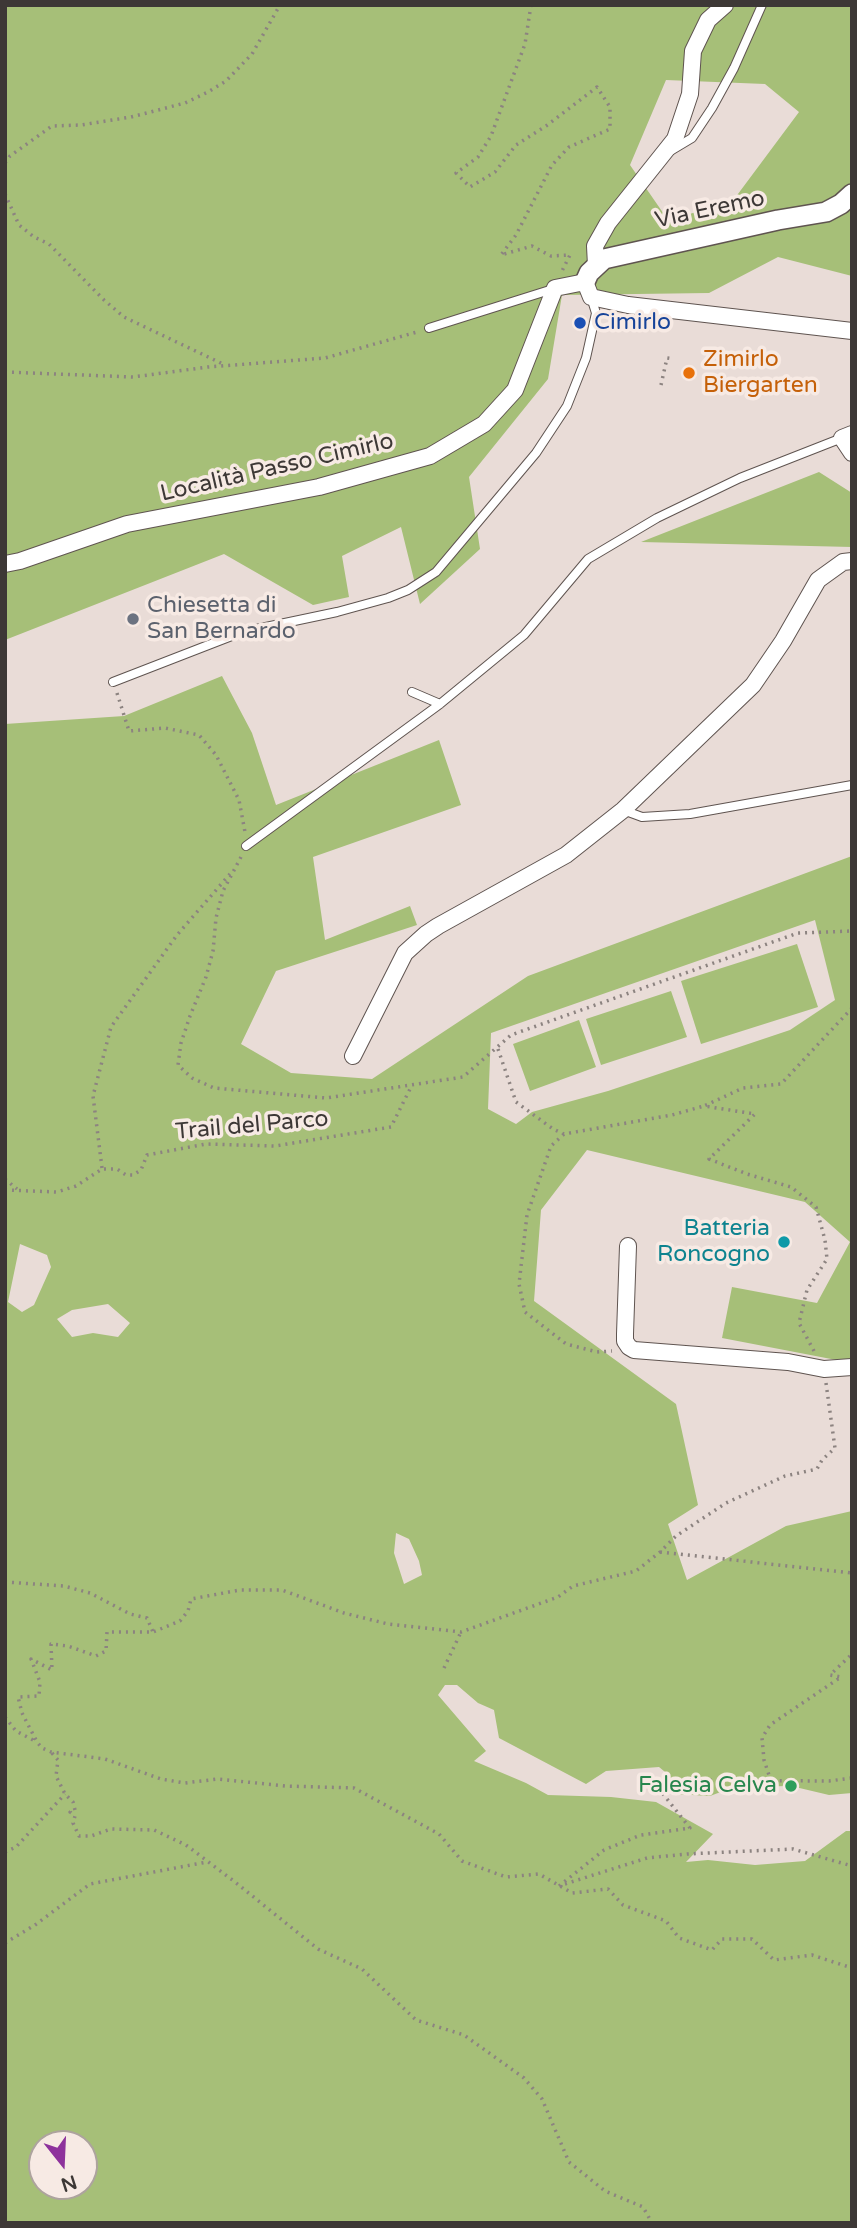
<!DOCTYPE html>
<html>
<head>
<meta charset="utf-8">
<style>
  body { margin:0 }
  #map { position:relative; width:857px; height:2228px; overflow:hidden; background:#e9dcd7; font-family:"Varela Round",sans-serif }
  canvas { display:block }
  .frame { position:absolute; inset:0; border:7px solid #3d3836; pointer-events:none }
  .north { position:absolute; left:28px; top:2130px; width:70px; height:70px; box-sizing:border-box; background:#f7eae4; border:2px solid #ada39e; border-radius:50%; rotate:162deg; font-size:19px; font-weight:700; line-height:28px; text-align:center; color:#3d3836 }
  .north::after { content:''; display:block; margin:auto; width:24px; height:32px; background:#8e329c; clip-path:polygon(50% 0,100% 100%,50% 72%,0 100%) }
</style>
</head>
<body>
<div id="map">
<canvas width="857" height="2228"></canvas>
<div class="frame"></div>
<div class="north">N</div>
</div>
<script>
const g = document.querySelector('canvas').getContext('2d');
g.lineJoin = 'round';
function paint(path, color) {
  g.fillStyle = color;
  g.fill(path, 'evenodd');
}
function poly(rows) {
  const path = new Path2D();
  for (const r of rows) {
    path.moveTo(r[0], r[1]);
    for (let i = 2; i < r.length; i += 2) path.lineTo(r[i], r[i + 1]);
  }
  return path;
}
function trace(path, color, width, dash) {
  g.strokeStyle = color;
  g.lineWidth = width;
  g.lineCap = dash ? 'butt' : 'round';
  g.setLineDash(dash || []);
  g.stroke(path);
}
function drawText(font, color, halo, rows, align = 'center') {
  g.font = font + ' "Varela Round",sans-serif';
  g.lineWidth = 7;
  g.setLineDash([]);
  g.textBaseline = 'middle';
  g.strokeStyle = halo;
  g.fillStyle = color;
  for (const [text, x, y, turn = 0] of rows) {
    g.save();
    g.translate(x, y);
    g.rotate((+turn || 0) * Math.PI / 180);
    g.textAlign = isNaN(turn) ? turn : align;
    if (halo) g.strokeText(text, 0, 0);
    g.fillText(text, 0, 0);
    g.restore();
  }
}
paint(poly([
  [5,5,852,5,852,276,778,257,709,293,562,295,548,379,469,477,480,549,420,604,401,527,342,556,349,597,313,605,224,554,5,640],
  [666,80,765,84,799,112,732,202,668,220,630,165],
  [819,472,852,493,852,547,641,542],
  [222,676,252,733,276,805,439,740,461,805,313,857,325,940,410,906,417,925,276,971,241,1044,291,1073,372,1079,528,976,852,856,852,1363,722,1338,732,1287,817,1303,850,1242,805,1202,587,1150,541,1210,534,1301,676,1404,698,1505,668,1524,687,1580,786,1526,852,1511,852,1793,829,1795,791,1786,734,1787,710,1796,674,1794,670,1776,659,1767,606,1771,586,1784,499,1738,494,1710,478,1703,457,1685,445,1685,438,1695,486,1751,474,1761,526,1783,548,1795,611,1797,656,1802,713,1834,686,1862,708,1860,755,1865,805,1861,846,1831,852,1831,852,2223,5,2223,5,724,124,716],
  [815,920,835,1000,790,1030,608,1091,532,1112,516,1124,488,1109,491,1033],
  [20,1244,47,1255,51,1267,34,1305,22,1312,8,1302],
  [108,1304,130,1323,118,1337,93,1333,72,1337,57,1319,72,1310],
  [396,1533,409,1539,419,1561,422,1575,404,1584,394,1553],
  [42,2144,84,2144,84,2186,42,2186],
  [797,944,818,1007,701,1044,681,981],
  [671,991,687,1037,601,1065,586,1019],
  [579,1020,596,1067,530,1091,513,1044]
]), '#a6bf78');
const service = poly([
  [672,150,692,138,712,108,734,68,762,5],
  [429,328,553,289],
  [113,682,242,632,337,612,388,598,408,590,436,572,536,453,567,406,586,358,596,313,591,297],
  [412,692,440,704],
  [623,810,642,817,690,814,852,785],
  [246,846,440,704,524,635,588,559,657,518,740,478,842,438]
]);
const minor = poly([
  [596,265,595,246,608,223,675,139,690,94,693,51,708,20,725,5],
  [852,434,842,438,852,453],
  [5,564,20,561,127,524,319,487,430,456,484,424,515,390,555,288,585,282,591,297,628,305,852,331],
  [353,1056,405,953,426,934,438,926,566,855,623,810,753,685,783,641,818,580,843,562,852,561],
  [628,1246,625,1334,625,1341,629,1347,634,1350,788,1362,824,1369,852,1367]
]);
const tertiary = poly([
  [585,282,589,273,604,259,778,220,826,212,841,204,852,194]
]);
trace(service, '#5f5450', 10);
trace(minor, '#5f5450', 18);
trace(tertiary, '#5f5450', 22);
trace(poly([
  [531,5,525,44,491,136,478,157,456,173,470,187,495,172,516,145,546,126,597,87,610,107,610,129,569,147,552,165,516,235,501,255,532,246,551,256,570,255,562,271],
  [5,163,10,156,52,126,81,125,131,117,185,103,208,92,226,81,252,54,280,5],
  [5,194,19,225,34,237,49,244,104,300,124,317,223,364],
  [5,372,133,377,208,367,325,358,417,332],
  [661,385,667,358,674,359],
  [117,693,129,731,165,728,199,735,216,755,239,800,245,832],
  [241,857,223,891,216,918,213,951,206,977,190,1016,181,1043,178,1065,192,1078,214,1088,326,1098,463,1077,511,1035,798,933,852,931],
  [498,1049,516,1102,553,1129,564,1134,672,1115,704,1106],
  [564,1134,551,1146,527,1215,519,1284,525,1312,566,1344,597,1352,612,1351],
  [102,1168,93,1096,111,1027,177,935,230,874],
  [5,1179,17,1189],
  [5,1190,57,1192,76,1186,102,1169,117,1169,126,1175,133,1175,141,1170,147,1155,206,1144,275,1146,391,1127,412,1085],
  [814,1351,799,1323,807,1290,827,1259,825,1240,816,1207,791,1187,747,1174,709,1159,755,1114,704,1106,743,1088,781,1084,852,1008],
  [826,1383,835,1448,822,1460,817,1469,785,1476,726,1503,676,1536,660,1552,636,1571,573,1586,558,1597,461,1632,388,1624,344,1613,282,1590,240,1590,191,1599,188,1611,180,1621,153,1632,107,1632,106,1651,96,1656,68,1646,51,1644,52,1670,31,1659,40,1682,39,1696,18,1697,22,1713,37,1742,42,1748,51,1752,105,1759,161,1779,185,1783,218,1779,285,1786,354,1788,439,1834,462,1861,506,1877,539,1874,572,1893,608,1889,623,1905,666,1921,679,1938,712,1950,722,1939,752,1939,774,1960,812,1955,852,1968],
  [660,1552,852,1573],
  [5,1582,64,1586,90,1593,130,1614,147,1618,153,1632],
  [444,1668,461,1632],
  [5,1717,16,1731,35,1741],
  [52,1753,58,1760,56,1776,65,1794,73,1802,75,1810,70,1812,75,1816,73,1823,79,1836,91,1836,111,1829,154,1830,186,1845,235,1882,318,1949,362,1969,416,2020,464,2035,524,2078,542,2099,569,2162,605,2191,643,2207,652,2223],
  [771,1781,764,1760,762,1738,770,1725,841,1677,830,1675,852,1654],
  [5,1852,16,1847,65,1794],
  [565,1884,647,1858,687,1854,793,1849,852,1866],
  [559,1886,604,1850,641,1835,690,1828,652,1780,829,1781,852,1778],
  [5,1943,35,1925,90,1884,207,1862]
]), '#8c8380', 3.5, [2, 5]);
trace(service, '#fff', 8);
trace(minor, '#fff', 16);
trace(tertiary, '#fff', 19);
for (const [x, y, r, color] of [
  [580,323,7,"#1a4fb4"],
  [689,373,7,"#e8710a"],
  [133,619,7,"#6b7280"],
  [784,1242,7,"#0f9aa8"],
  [791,1786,7,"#2e9e5b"]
]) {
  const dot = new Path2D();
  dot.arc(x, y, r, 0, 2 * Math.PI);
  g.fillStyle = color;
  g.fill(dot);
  trace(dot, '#f7eae4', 2.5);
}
drawText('23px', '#3d3836', '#f7eae4', [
  ["Via Eremo",710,210,-12],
  ["Località Passo Cimirlo",277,468,-13],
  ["Trail del Parco",252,1126,-5]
]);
drawText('23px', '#164399', '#f7eae4', [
  ["Cimirlo",594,323]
], 'left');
drawText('23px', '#c56008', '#f7eae4', [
  ["Zimirlo",703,360],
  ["Biergarten",703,386]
], 'left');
drawText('23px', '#5b616d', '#f7eae4', [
  ["Chiesetta di",147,606],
  ["San Bernardo",147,632]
], 'left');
drawText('23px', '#0d838f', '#f7eae4', [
  ["Batteria",770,1229],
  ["Roncogno",770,1255]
], 'right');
drawText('23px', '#27864d', '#f7eae4', [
  ["Falesia Celva",777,1786]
], 'right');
</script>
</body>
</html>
